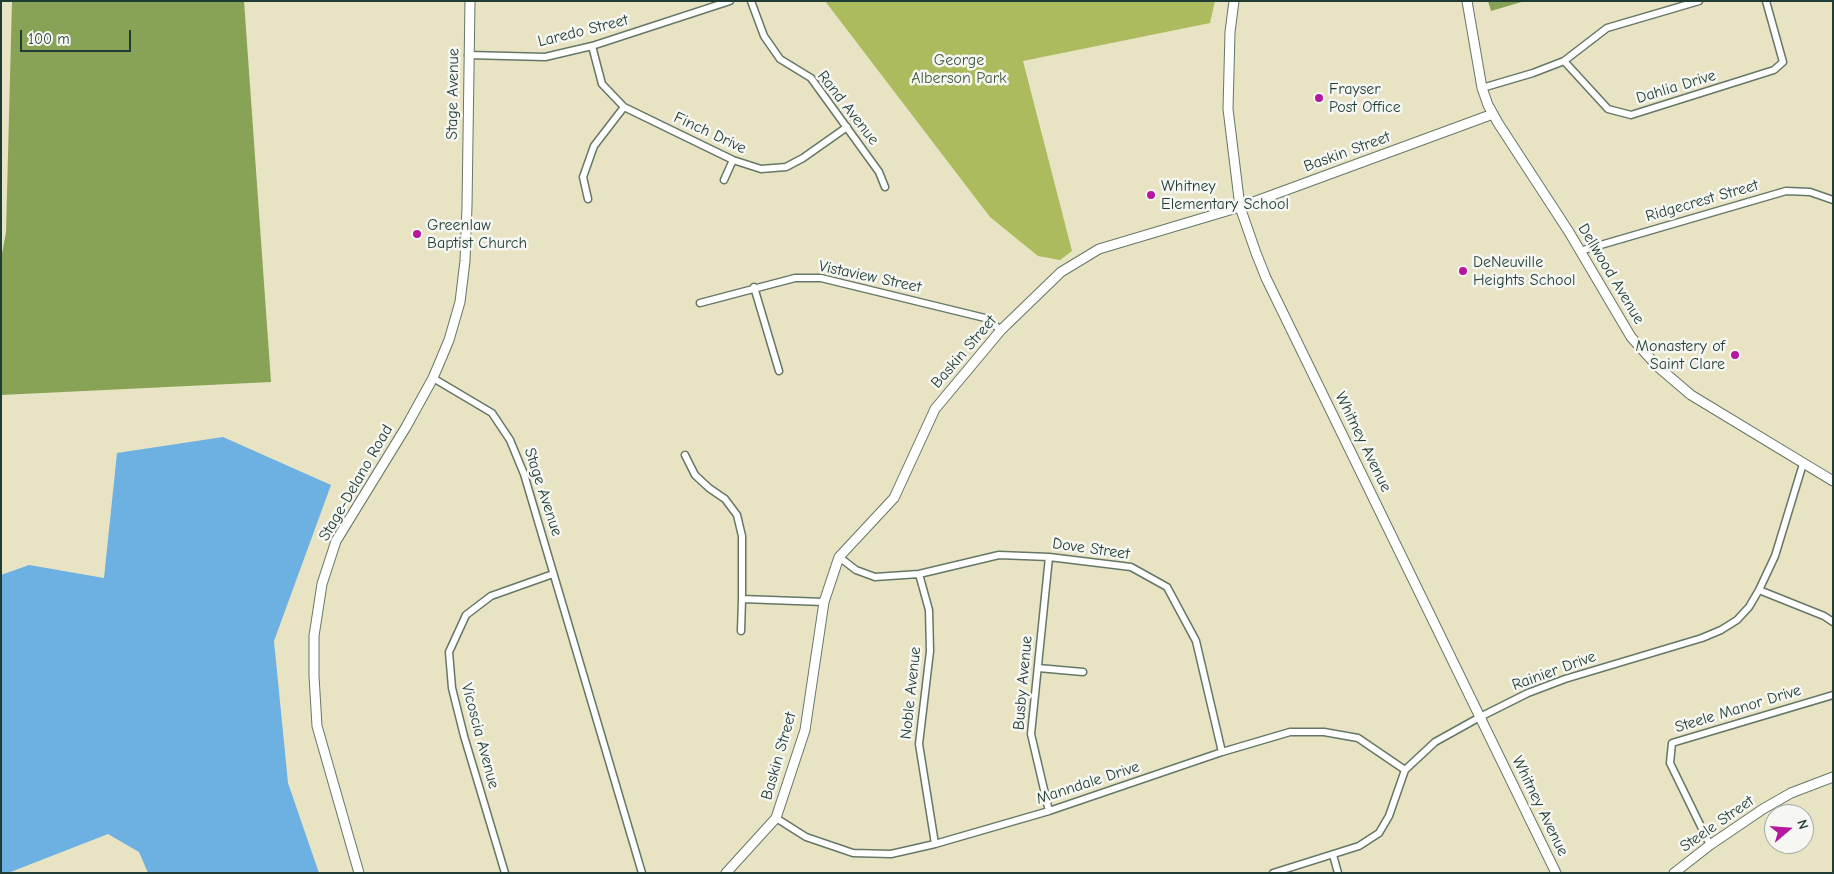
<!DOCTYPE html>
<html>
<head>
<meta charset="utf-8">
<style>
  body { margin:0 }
  #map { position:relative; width:1834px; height:874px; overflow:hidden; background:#e8e3c3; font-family:"Comic Neue",sans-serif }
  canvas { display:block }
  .frame { position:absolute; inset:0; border:2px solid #1f3d34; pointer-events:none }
  .north { position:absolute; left:1764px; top:804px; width:50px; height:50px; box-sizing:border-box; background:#f6f6f2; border:1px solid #a0aca6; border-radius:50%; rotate:72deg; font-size:14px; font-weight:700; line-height:20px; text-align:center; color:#1f3d34 }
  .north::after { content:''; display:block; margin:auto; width:18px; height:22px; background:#b5179e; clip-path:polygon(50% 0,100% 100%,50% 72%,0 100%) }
  .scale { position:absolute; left:20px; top:30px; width:111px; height:22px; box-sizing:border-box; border:2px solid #1f3d34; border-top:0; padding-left:6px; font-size:15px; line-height:18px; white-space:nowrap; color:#1f3d34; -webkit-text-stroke:4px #f6f6f2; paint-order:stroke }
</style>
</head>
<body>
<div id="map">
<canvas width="1834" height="874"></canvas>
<div class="frame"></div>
<div class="north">N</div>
<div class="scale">100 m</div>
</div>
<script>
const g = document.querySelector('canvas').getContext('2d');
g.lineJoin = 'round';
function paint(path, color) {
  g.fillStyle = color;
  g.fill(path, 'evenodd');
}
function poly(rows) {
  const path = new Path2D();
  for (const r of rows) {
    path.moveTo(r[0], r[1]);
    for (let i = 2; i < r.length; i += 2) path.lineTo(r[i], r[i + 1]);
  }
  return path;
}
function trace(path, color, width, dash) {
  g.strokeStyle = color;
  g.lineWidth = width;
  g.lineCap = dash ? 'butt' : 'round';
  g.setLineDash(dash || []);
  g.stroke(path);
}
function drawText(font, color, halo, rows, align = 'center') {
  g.font = font + ' "Comic Neue",sans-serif';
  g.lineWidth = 5;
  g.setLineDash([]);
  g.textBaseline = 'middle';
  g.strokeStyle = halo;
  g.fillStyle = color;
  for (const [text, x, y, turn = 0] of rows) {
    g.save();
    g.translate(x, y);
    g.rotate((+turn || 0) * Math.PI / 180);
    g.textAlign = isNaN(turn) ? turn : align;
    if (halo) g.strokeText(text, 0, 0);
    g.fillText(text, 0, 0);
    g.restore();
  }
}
paint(poly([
  [825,1,1215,1,1210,23,1023,61,1072,251,1060,260,1038,256,990,217]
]), '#abbb5e');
paint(poly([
  [12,1,244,1,271,382,1,395,1,259,6,232],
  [1488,1,1525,1,1491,11]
]), '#88a355');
paint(poly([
  [223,437,331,485,274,641,288,783,319,873,148,873,139,852,108,834,8,873,1,873,1,575,29,565,104,578,117,453]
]), '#6db0e2');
const street = poly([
  [751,1,764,36,780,59,811,78,879,172,885,187],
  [592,46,602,84,624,107,733,160,761,169,786,167,803,158,847,127],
  [468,55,545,57,592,46,730,1],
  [1564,61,1608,109,1631,115,1774,70,1783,62,1766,1],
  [1482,88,1533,73,1564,61,1607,28,1699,1],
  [724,180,733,160],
  [588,199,583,177,594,146,624,107],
  [1580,251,1786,191,1810,192,1833,200],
  [754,287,779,371],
  [700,303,795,278,821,278,985,318,1001,330],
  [433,378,492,413,510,440,524,474,642,873],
  [685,455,695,475,709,488,725,499,737,515,742,536,742,599,824,602],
  [839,557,856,570,875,577,919,574,999,555,1049,557,1131,567,1167,587,1196,641,1222,752],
  [919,574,929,610,930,651,919,744,935,844],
  [1759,590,1824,616,1833,622],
  [741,631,742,599],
  [1038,668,1083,672],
  [1049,811,1031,734,1049,557],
  [776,818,806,837,853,853,891,854,935,844,1049,811,1222,752,1290,732,1324,732,1358,738,1405,770],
  [1710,845,1670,763,1672,743,1833,695],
  [1333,855,1338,873],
  [505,873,464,736,452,688,449,652,466,615,491,596,553,574],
  [1273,873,1359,846,1379,833,1389,816,1405,770,1435,742,1480,717,1528,693,1565,679,1702,638,1721,630,1737,620,1749,607,1759,590,1775,556,1803,464]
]);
const secondary = poly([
  [1234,1,1230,32,1228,109,1240,207,1256,253,1266,278,1556,873],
  [1467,1,1482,88,1488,105,1498,123,1569,232,1631,337,1657,366,1691,395,1833,481],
  [359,873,317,726,314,676,314,636,322,584,336,541,406,427,433,378,449,340,460,302,465,261,467,206,470,1],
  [726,873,776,818,805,730,824,602,839,557,894,498,935,409,1001,330,1061,272,1099,249,1240,207,1493,114],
  [1674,873,1710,845,1763,809,1791,793,1833,777]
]);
trace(street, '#657766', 9);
trace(secondary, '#657766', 11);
trace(street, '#fff', 6);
trace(secondary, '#fff', 9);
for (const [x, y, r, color] of [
  [1319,98,5,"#b5179e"],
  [1151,195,5,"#b5179e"],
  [417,234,5,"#b5179e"],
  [1463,271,5,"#b5179e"],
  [1735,355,5,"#b5179e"]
]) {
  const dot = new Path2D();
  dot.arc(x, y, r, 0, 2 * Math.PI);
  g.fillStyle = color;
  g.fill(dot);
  trace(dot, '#f6f6f2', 2);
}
drawText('16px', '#1f3d34', '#f6f6f2', [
  ["Laredo Street",583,31,-14],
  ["Dahlia Drive",1676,87,-17],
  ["Stage Avenue",453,94,-89],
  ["Rand Avenue",848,108,52],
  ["Finch Drive",710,133,25],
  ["Baskin Street",1347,152,-20],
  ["Ridgecrest Street",1702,201,-16],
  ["Dellwood Avenue",1611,274,59],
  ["Vistaview Street",870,277,12],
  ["Baskin Street",964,352,-49],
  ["Whitney Avenue",1363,442,64],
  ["Stage-Delano Road",356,483,-60],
  ["Stage Avenue",543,492,72],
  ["Dove Street",1091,549,8],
  ["Rainier Drive",1554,671,-20],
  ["Busby Avenue",1023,683,-85],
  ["Noble Avenue",911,693,-84],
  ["Steele Manor Drive",1738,709,-17],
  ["Vicoscia Avenue",480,736,75],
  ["Baskin Street",779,756,-74],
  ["Manndale Drive",1088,783,-18],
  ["Whitney Avenue",1540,806,64],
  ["Steele Street",1717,824,-35]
]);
drawText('16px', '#425c3e', '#f6f6f2', [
  ["George",959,60],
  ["Alberson Park",959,78]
]);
drawText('16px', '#1f3d34', '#f6f6f2', [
  ["Frayser",1329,89],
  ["Post Office",1329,107],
  ["Whitney",1161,186],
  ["Elementary School",1161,204],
  ["Greenlaw",427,225],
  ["Baptist Church",427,243],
  ["DeNeuville",1473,262],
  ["Heights School",1473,280],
  ["Monastery of",1725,346,"right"],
  ["Saint Clare",1725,364,"right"]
], 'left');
</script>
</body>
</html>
